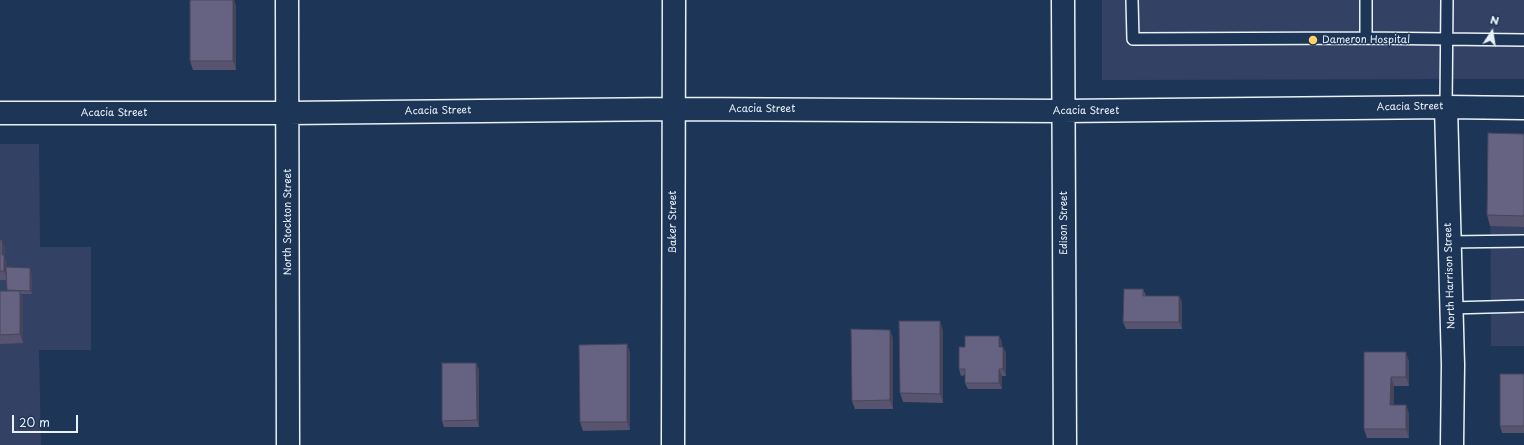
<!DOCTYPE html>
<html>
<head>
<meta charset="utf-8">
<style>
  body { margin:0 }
  #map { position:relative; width:1524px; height:445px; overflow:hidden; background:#1d3557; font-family:"Playpen Sans",sans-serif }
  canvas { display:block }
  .north { position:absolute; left:1472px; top:12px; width:40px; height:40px; -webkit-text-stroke:3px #1d3557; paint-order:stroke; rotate:12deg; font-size:11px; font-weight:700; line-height:16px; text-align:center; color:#e8f1f8 }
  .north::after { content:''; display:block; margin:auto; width:14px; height:18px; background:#e8f1f8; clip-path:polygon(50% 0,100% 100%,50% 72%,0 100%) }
  .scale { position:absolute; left:12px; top:415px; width:66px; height:18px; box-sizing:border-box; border:2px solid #e8f1f8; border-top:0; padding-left:5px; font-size:12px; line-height:14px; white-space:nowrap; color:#e8f1f8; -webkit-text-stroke:3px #1d3557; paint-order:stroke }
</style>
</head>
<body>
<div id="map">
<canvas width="1524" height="445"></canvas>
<div class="north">N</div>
<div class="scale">20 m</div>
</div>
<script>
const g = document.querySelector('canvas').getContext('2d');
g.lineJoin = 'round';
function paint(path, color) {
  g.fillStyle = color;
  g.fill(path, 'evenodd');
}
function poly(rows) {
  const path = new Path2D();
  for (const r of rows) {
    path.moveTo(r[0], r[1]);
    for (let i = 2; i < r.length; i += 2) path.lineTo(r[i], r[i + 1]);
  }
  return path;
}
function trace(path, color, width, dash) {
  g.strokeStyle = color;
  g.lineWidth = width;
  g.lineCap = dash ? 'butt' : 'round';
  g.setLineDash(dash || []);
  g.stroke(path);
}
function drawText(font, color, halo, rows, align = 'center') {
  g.font = font + ' "Playpen Sans",sans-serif';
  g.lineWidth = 3;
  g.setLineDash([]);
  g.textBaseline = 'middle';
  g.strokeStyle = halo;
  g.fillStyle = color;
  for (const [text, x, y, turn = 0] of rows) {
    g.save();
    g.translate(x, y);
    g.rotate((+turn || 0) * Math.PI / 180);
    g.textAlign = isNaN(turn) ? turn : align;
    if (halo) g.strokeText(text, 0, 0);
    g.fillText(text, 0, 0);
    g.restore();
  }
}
paint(poly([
  [1102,0,1524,0,1524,79,1102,80],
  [1490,141,1524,141,1524,346,1491,346],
  [0,144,39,144,40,247,91,247,91,350,39,350,41,445,0,445]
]), '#334264');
const service = poly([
  [1132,0,1133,39,1366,38],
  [1366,0,1366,38,1524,40],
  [1446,107,1447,0],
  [1449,242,1524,241],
  [1451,308,1524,306]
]);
const minor = poly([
  [287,0,288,445],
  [1063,0,1065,445],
  [1446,107,1453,365,1452,445],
  [0,113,288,113,673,109,1063,111,1446,107,1524,108],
  [673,445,674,0]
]);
trace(service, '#e8f1f8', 14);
trace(minor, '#e8f1f8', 25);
trace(service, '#1d3557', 11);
trace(minor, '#1d3557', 22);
paint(poly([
  [190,0,234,0,236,7,236,70,193,70,190,61],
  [1524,134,1524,227,1490,226,1487,215],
  [0,240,5,248,5,259,7,264,7,267,30,268,31,271,32,294,21,294,23,300,23,343,0,344,0,291,7,291,6,280,0,280,0,283],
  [1143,289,1146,296,1179,296,1182,302,1182,329,1126,329,1123,322],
  [890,330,893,339,893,409,855,409,852,401],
  [943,330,943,403,903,402,900,393],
  [999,336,1002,342,1002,347,1003,347,1006,354,1006,376,1002,376,1002,389,968,389,965,383,965,375,961,376,959,369,965,347],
  [627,344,630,353,630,430,583,431,580,422],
  [1364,352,1409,361,1409,386,1394,386,1394,405,1406,405,1409,414,1409,438,1367,438,1364,429],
  [476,363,479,370,479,427,444,427,442,421],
  [1524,374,1524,433,1502,433,1500,426]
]), '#58546f');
paint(poly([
  [233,0,234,0,236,7,236,70,233,61],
  [2,240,5,248,5,259,7,264,8,280,4,271,2,255],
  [30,268,31,271,32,294,30,291],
  [20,291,23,300,23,343,20,334],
  [1179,296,1182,302,1182,329,1179,322],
  [940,321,943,330,943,403,940,394],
  [890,330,893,339,893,409,890,400],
  [999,336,1002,342,1002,354,999,347],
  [627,344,630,353,630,430,627,422],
  [1003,347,1006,354,1006,376,1003,369],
  [1406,352,1409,361,1409,386,1406,377],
  [476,363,479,370,479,427,477,420],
  [999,369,1002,376,1002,389,999,383],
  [1391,377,1394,386,1394,414,1390,405],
  [1406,405,1409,414,1409,438,1406,429]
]), '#47455a');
const building = poly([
  [190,0,233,0,233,61,190,61,190,0],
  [1488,133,1524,134,1524,216,1487,215,1488,133],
  [0,240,2,240,2,255,4,255,4,271,0,271,0,240],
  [6,267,30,268,30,291,7,290,6,267],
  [1124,289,1143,289,1143,296,1179,296,1179,322,1123,322,1124,289],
  [0,291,20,291,20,334,0,335,0,291],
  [899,321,940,321,940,394,900,393,899,321],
  [851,329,890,330,890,400,852,401,851,329],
  [965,336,999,336,999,347,1003,347,1003,369,999,369,999,383,965,383,965,369,959,369,959,347,965,347,965,336],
  [627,344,627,422,580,422,579,345,627,344],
  [1364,352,1406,352,1406,377,1391,377,1390,405,1406,405,1406,429,1364,429,1364,352],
  [442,363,476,363,477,420,442,421,442,363],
  [1500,374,1524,374,1524,426,1500,426,1500,374]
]);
paint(building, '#666281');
trace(building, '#47455a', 1);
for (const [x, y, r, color] of [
  [1313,40,5,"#ffd166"]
]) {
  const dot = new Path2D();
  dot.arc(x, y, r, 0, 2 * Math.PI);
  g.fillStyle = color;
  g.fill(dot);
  trace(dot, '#1d3557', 1.5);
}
drawText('10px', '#e8f1f8', '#1d3557', [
  ["Dameron Hospital",1322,40]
], 'left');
drawText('10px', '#e8f1f8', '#1d3557', [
  ["Acacia Street",1410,107,-1],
  ["Acacia Street",762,109],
  ["Acacia Street",438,111,-1],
  ["Acacia Street",1086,111],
  ["Acacia Street",114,113],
  ["North Stockton Street",288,222,-90],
  ["Baker Street",673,222,-90],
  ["Edison Street",1064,223,-90],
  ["North Harrison Street",1450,276,-92]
]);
</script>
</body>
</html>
